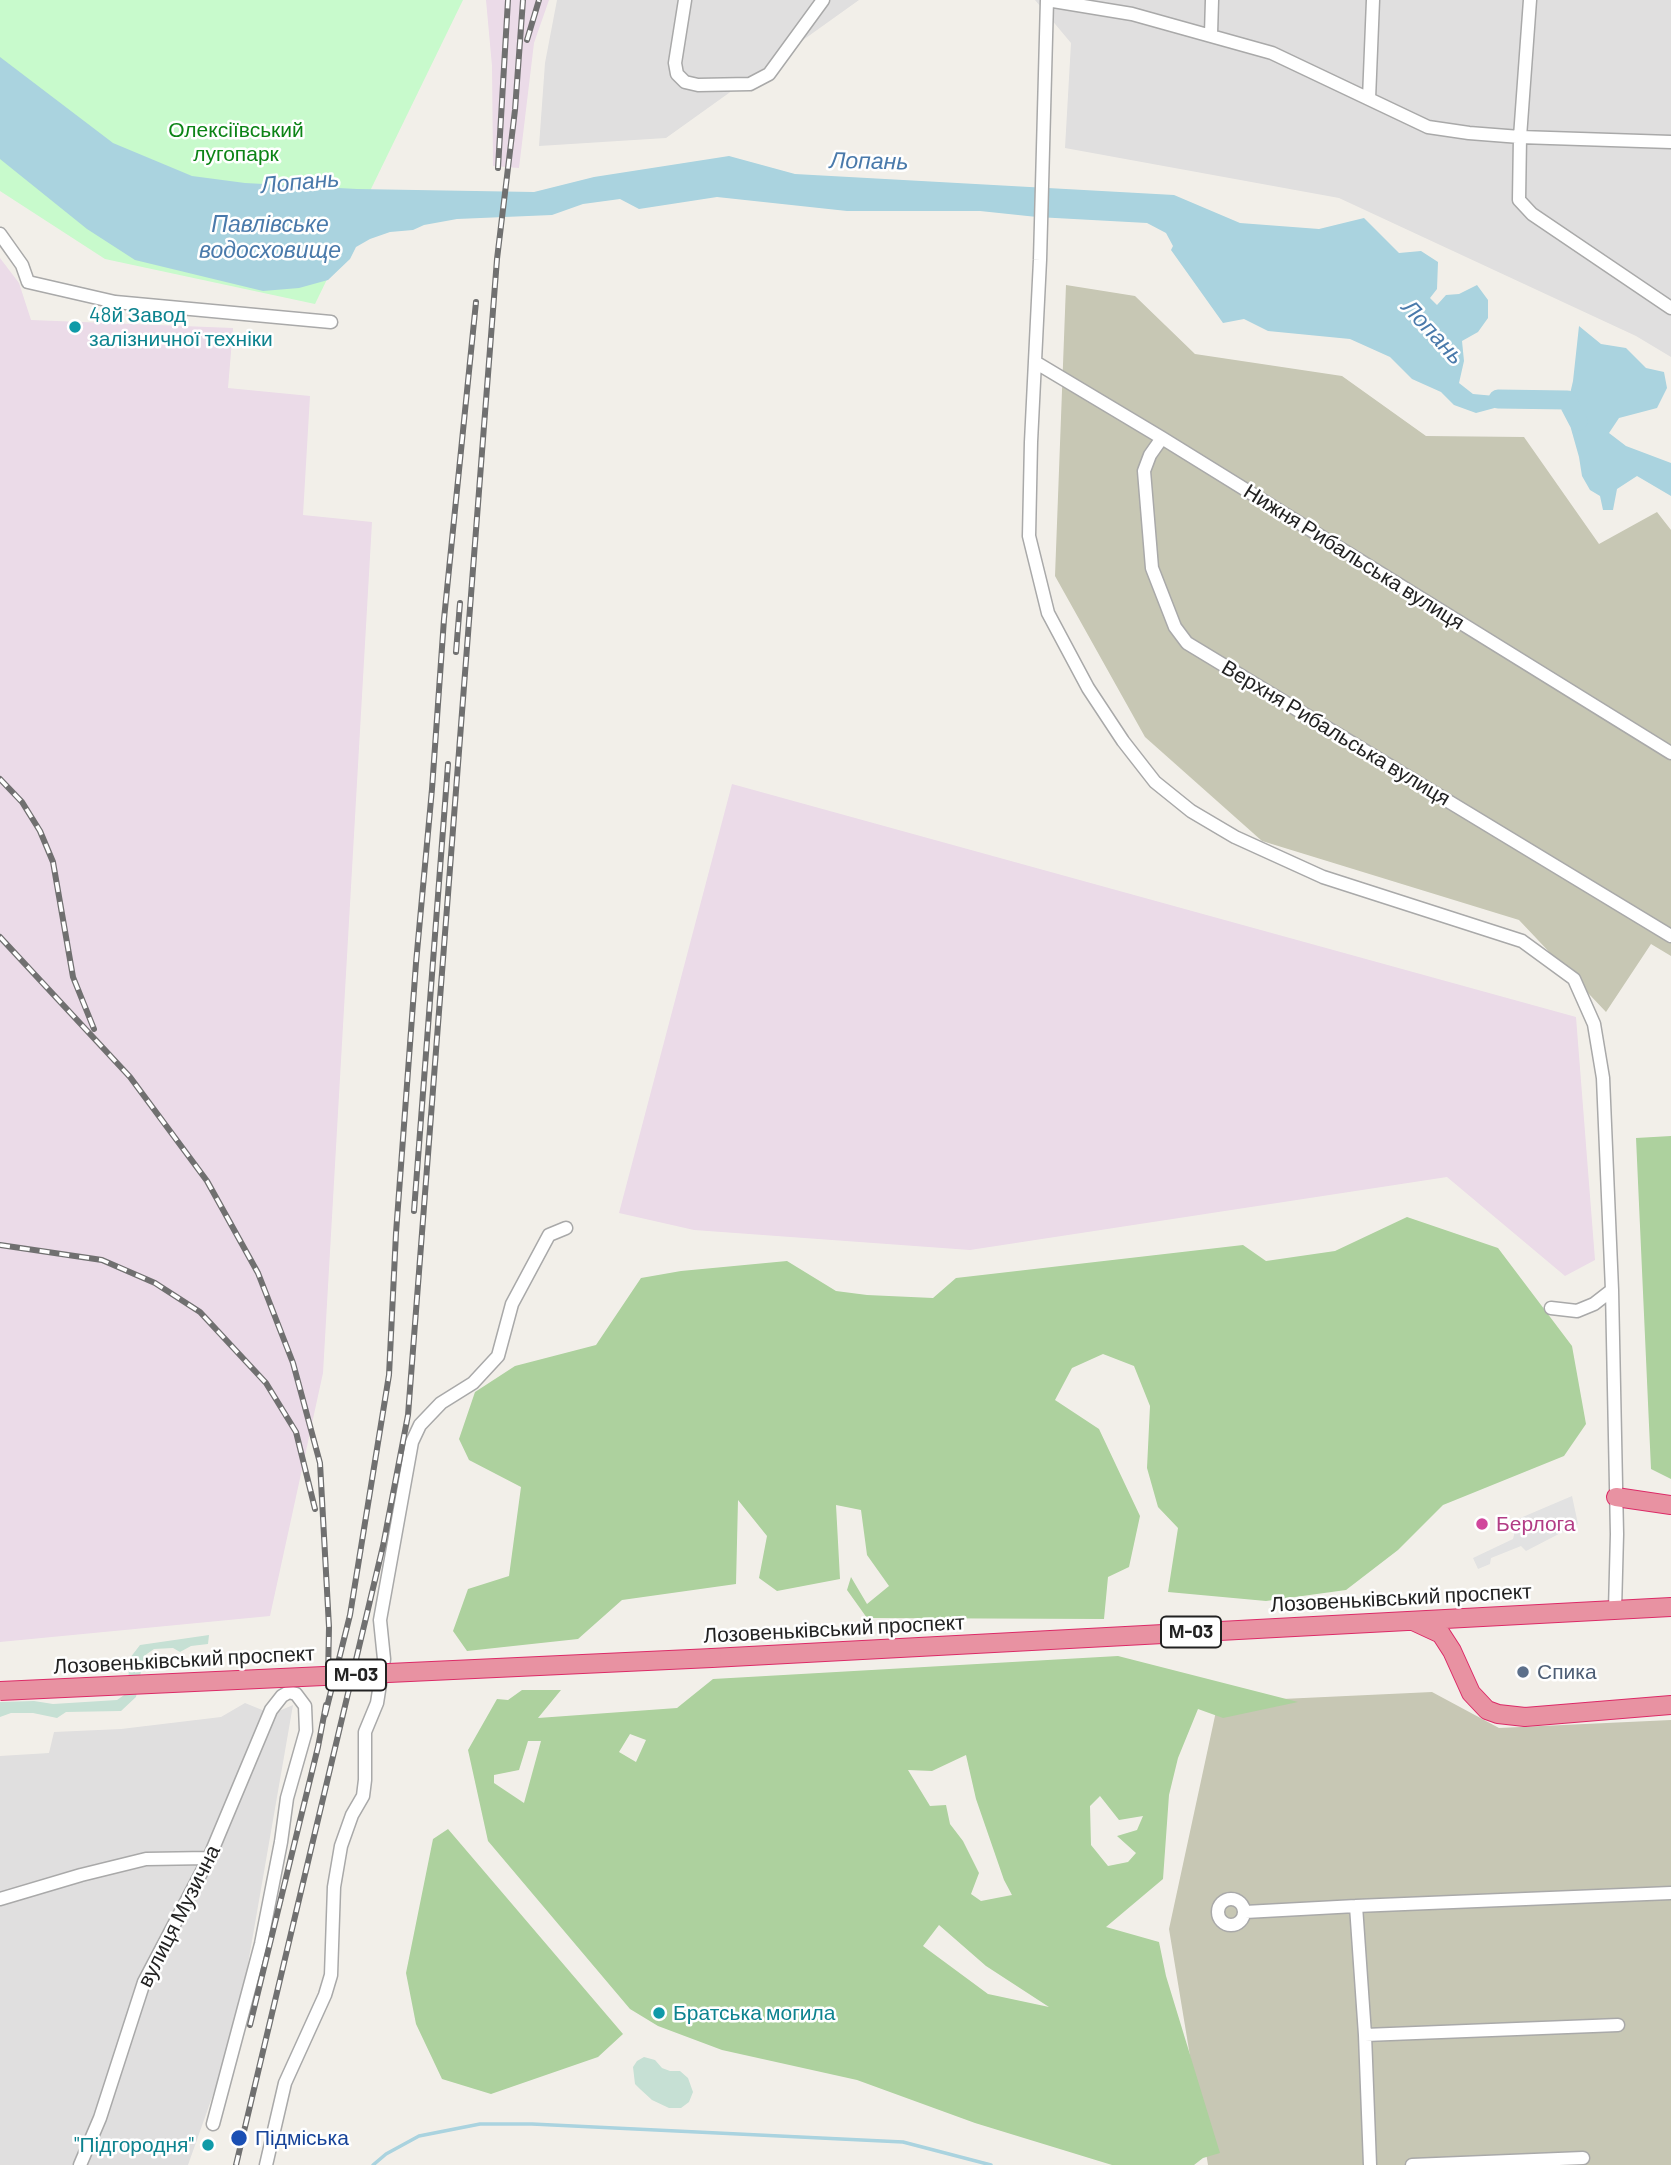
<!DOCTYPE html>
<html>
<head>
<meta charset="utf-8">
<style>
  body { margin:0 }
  canvas { display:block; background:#f2efe9 }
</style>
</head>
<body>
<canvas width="1671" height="2165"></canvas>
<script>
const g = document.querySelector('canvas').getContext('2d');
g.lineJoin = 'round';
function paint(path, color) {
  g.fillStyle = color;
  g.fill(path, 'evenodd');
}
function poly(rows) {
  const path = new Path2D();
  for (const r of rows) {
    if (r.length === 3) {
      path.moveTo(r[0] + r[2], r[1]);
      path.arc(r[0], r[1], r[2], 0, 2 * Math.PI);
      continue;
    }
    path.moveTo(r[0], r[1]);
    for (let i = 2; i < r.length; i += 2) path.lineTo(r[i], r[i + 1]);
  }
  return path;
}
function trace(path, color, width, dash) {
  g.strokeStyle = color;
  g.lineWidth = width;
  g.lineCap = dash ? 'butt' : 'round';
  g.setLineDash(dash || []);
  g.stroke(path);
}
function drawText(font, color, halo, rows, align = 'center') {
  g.font = font + ' Barlow,sans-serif';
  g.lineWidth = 5;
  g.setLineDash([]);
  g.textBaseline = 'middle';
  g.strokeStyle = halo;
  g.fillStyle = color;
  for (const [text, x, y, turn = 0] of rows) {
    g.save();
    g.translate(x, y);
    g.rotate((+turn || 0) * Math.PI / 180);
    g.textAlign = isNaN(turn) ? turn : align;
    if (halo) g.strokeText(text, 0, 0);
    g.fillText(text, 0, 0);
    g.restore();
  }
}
paint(poly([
  [557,0,859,0,666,138,539,146,545,63],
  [1022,0,1671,0,1671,357,1636,336,1339,198,1065,148,1071,43,1035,0],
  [245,1703,272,1714,293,1705,237,2027,188,2165,0,2165,0,1756,49,1753,54,1732,121,1729,221,1717]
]), '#e0dfdf');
paint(poly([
  [486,0,549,0,534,43,519,168,493,166,492,66],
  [0,258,19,283,31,320,233,328,228,388,310,396,303,515,372,522,323,1373,270,1616,0,1642],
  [732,784,1576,1017,1595,1260,1565,1276,1447,1177,970,1250,694,1230,619,1213]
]), '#ebdbe8');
paint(poly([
  [1066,285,1135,296,1195,354,1342,376,1426,436,1524,437,1599,544,1657,512,1671,530,1671,956,1651,944,1606,1012,1519,920,1262,841,1145,737,1055,576],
  [1432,1692,1499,1728,1671,1720,1671,2165,1208,2165,1169,1929,1218,1702]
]), '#c7c7b4');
paint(poly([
  [1671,1136,1671,1479,1651,1469,1636,1138],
  [1407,1217,1498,1248,1572,1346,1586,1424,1564,1456,1443,1505,1398,1550,1346,1590,1266,1601,1168,1592,1178,1528,1158,1507,1147,1468,1150,1406,1134,1366,1103,1354,1072,1368,1055,1400,1099,1429,1140,1516,1129,1567,1108,1577,1104,1619,867,1618,847,1590,851,1577,867,1604,889,1586,867,1555,861,1510,836,1505,840,1579,777,1591,759,1578,767,1536,738,1500,736,1584,622,1600,578,1639,467,1651,453,1631,468,1589,509,1576,521,1487,469,1460,459,1439,475,1392,515,1366,596,1345,641,1278,681,1271,787,1261,836,1291,867,1295,933,1298,956,1278,1243,1245,1266,1261,1335,1251],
  [1118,1656,1298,1702,1223,1718,1198,1709,1178,1758,1169,1795,1163,1879,1106,1927,1159,1942,1166,1976,1220,2153,1203,2158,1194,2165,1112,2165,975,2123,857,2080,722,2050,658,2026,630,2009,488,1841,468,1750,497,1699,508,1700,522,1690,561,1690,538,1718,677,1708,713,1679],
  [630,1734,646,1740,636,1762,619,1752],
  [528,1741,541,1741,524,1803,494,1783,494,1775,519,1770],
  [966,1755,976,1799,1004,1880,1012,1895,981,1901,971,1894,979,1873,963,1841,950,1824,946,1805,930,1806,908,1770,932,1771],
  [1100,1796,1119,1820,1143,1816,1137,1830,1117,1836,1136,1853,1128,1862,1108,1866,1091,1845,1090,1806],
  [939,1925,986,1966,1049,2007,988,1994,923,1946],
  [448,1829,623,2034,598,2057,491,2094,442,2079,416,2024,406,1973,433,1839]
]), '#add19e');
paint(poly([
  [209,1635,208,1644,191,1646,180,1652,173,1648,154,1649,144,1656,136,1697,121,1711,66,1712,57,1718,33,1713,11,1713,0,1717,0,1702,34,1701,53,1704,117,1700,127,1693,130,1658,140,1645],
  [644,2057,655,2060,662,2068,670,2071,680,2071,688,2078,693,2092,689,2102,681,2108,669,2108,652,2100,640,2089,635,2084,633,2067,637,2061]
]), '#c6e0d4');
paint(poly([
  [0,0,463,0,315,304,105,259,0,191]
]), '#c8facc');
paint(poly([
  [1572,1496,1578,1524,1526,1551,1521,1546,1491,1558,1490,1564,1478,1569,1473,1558,1513,1539,1518,1519]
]), '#e2e2e2');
paint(poly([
  [0,57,113,143,192,176,245,183,357,189,534,192,594,177,729,156,795,174,1174,195,1240,223,1319,229,1364,218,1399,253,1421,251,1438,262,1437,289,1430,298,1437,305,1446,295,1459,294,1477,285,1488,300,1488,318,1478,332,1462,341,1464,361,1459,383,1473,394,1528,399,1476,413,1454,405,1441,392,1412,379,1390,357,1350,339,1268,331,1244,319,1223,323,1171,250,1173,246,1166,233,1147,223,1037,217,980,211,847,211,717,197,639,209,620,199,583,204,552,215,457,219,424,225,413,230,390,232,370,239,356,247,350,259,328,280,299,288,263,291,135,260,87,229,0,159],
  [1579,326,1601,344,1626,348,1646,368,1664,372,1667,388,1657,408,1619,418,1609,433,1626,446,1671,463,1671,496,1637,476,1617,489,1613,510,1603,510,1600,496,1590,490,1582,476,1579,457,1566,411,1573,381]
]), '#aad3df');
trace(poly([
  [373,2165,386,2154,419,2136,480,2124,532,2124,903,2142,991,2165]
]), '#aad3df', 3.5);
trace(poly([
  [1498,399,1567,400,1578,421]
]), '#aad3df', 19);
const minor = poly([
  [685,0,675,63,677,74,685,82,698,85,750,84,769,74,823,0],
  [1047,0,1040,260,1031,442,1029,536,1048,613,1088,688,1123,741,1155,782,1191,811,1235,837,1323,877,1522,941,1574,979,1594,1024,1603,1078,1612,1290,1617,1534,1615,1610],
  [1047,0,1132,14,1272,53,1428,127,1469,133,1520,137,1671,142],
  [1530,0,1520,137,1519,200,1532,214,1671,308],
  [1211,34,1212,0],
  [1369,99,1373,0],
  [0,234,22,265,28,282,115,302,331,322],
  [1035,362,1162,438,1671,753],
  [1162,438,1150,455,1144,471,1152,568,1175,627,1187,643,1671,936],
  [1551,1308,1577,1311,1594,1304,1612,1290],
  [1231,1912,13],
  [0,1899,81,1875,146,1859,209,1858],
  [1245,1912,1356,1906],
  [1365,2035,1618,2025],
  [80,2165,100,2118,144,1982,209,1858,271,1710,282,1696,289,1692,296,1694,305,1706,306,1731,287,1798,281,1842,261,1944,213,2124],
  [266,2165,285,2083,325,1995,331,1975,334,1887,341,1846,352,1815,363,1796,365,1780,365,1732,377,1703,384,1659,380,1620,412,1442,420,1425,441,1403,473,1383,498,1356,512,1304,549,1235,566,1228],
  [1370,2165,1365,2035,1356,1906,1671,1893],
  [1412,2165,1583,2158]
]);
const highway = poly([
  [1616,1497,1671,1505],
  [1413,1621,1441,1634,1452,1651,1471,1693,1487,1710,1498,1714,1525,1717,1671,1705],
  [712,1658,1671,1607]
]);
trace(minor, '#a9a9a9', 15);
trace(highway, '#dc2a67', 20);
trace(minor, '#fff', 12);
trace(highway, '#e892a2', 18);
const rail = poly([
  [527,40,539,0],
  [498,168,508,0],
  [456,652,460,603],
  [0,779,22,802,40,831,53,862,73,977,94,1029],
  [0,937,130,1077,207,1181,258,1273,293,1363,320,1463,329,1627,328,1677],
  [414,1211,448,764],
  [0,1245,102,1260,155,1283,200,1312,266,1383,296,1432,315,1509],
  [325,1715,350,1615,389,1375,396,1233,416,963,432,789,444,619,476,302],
  [250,2025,318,1747,326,1705],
  [236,2165,383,1546,408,1415,484,426,497,259,515,110,523,0]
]);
trace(rail, '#707070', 6);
trace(rail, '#fff', 3.5, [10]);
const highwayBridge = poly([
  [0,1691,712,1658]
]);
trace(highwayBridge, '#dc2a67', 20, []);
trace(highwayBridge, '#e892a2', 18);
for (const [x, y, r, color] of [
  [75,327,7,"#0f9aa8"],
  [1482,1524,7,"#d1479c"],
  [1523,1672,7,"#5c6f8a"],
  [659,2013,7,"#0f9aa8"],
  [239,2138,9,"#1a4fb4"],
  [208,2145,7,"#0f9aa8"]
]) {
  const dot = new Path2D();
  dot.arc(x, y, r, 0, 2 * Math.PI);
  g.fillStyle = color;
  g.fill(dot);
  trace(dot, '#fff', 2.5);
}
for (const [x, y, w] of [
  [1191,1632,60],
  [356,1675,60]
]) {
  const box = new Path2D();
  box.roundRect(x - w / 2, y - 15.5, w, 31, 5);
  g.fillStyle = '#fff';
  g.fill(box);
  trace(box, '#222', 2);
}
drawText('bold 19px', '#222', null, [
  ["М-03",1191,1632],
  ["М-03",356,1675]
]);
drawText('21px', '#0c8416', '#fff', [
  ["Олексіївський",236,130],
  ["лугопарк",236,154]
]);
drawText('21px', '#0d838f', '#fff', [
  ["48й Завод",89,315],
  ["залізничної техніки",89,339],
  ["Братська могила",673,2013],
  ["\"Підгородня\"",194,2145,"right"]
], 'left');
drawText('21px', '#222', '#fff', [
  ["Нижня Рибальська вулиця",1354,557,32],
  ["Верхня Рибальська вулиця",1336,733,31],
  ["Лозовеньківський проспект",1401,1598,-3],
  ["Лозовеньківський проспект",834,1629,-3],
  ["Лозовеньківський проспект",184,1660,-3],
  ["вулиця Музична",179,1916,-63]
]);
drawText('21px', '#b23c85', '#fff', [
  ["Берлога",1496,1524]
], 'left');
drawText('21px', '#4e5e75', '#fff', [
  ["Спика",1537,1672]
], 'left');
drawText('21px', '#164399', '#fff', [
  ["Підміська",255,2138]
], 'left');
drawText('italic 23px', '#4a7aab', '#fff', [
  ["Лопань",869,161,1],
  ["Лопань",300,182,-5],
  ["Павлівське",270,224],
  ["водосховище",270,250],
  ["Лопань",1433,332,47]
]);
</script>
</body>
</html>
